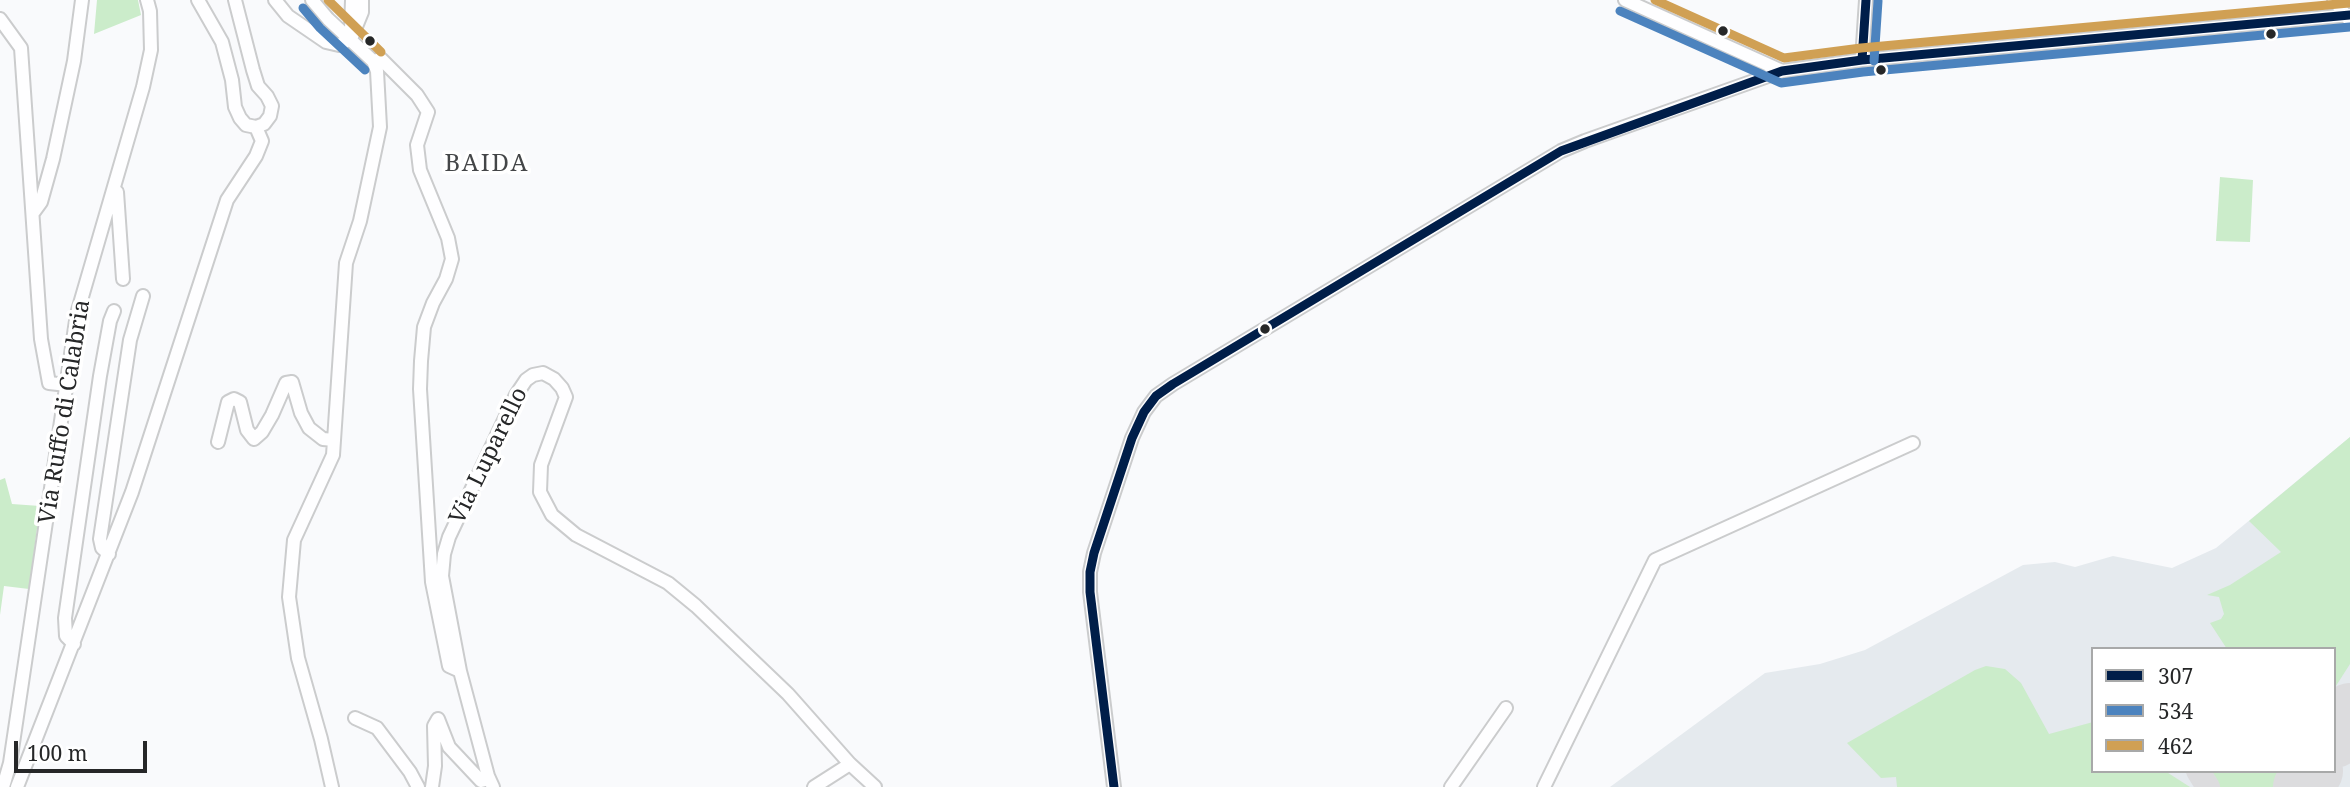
<!DOCTYPE html>
<html>
<head>
<meta charset="utf-8">
<style>
  body { margin:0 }
  #map { position:relative; width:2350px; height:787px; overflow:hidden; background:#f9fafc; font-family:"Noto Serif",serif }
  canvas { display:block }
  .legend { position:absolute; left:2091px; top:647px; width:245px; height:126px; box-sizing:border-box; background:#fff; border:2px solid #a8a9a9; margin:0; padding:9px 12px; list-style:none; font-size:21px; color:#262728 }
  .legend li { display:flex; align-items:center; gap:14px; height:35px }
  .legend b { width:35px; border:2px solid #a8a9a9 }
  .scale { position:absolute; left:14px; top:741px; width:133px; height:32px; box-sizing:border-box; border:4px solid #262728; border-top:0; padding-left:9px; font-size:21px; line-height:24px; white-space:nowrap; color:#262728; -webkit-text-stroke:5px #fff; paint-order:stroke }
</style>
</head>
<body>
<div id="map">
<canvas width="2350" height="787"></canvas>
<ul class="legend">
<li><b style="height:9px;background:#001e49"></b>307</li>
<li><b style="height:9px;background:#4c83be"></b>534</li>
<li><b style="height:9px;background:#d0a054"></b>462</li>
</ul>
<div class="scale">100 m</div>
</div>
<script>
const g = document.querySelector('canvas').getContext('2d');
g.lineJoin = 'round';
function paint(path, color) {
  g.fillStyle = color;
  g.fill(path, 'evenodd');
}
function poly(rows) {
  const path = new Path2D();
  for (const r of rows) {
    path.moveTo(r[0], r[1]);
    for (let i = 2; i < r.length; i += 2) path.lineTo(r[i], r[i + 1]);
  }
  return path;
}
function trace(path, color, width, dash) {
  g.strokeStyle = color;
  g.lineWidth = width;
  g.lineCap = dash ? 'butt' : 'round';
  g.setLineDash(dash || []);
  g.stroke(path);
}
function drawText(font, color, halo, rows, align = 'center') {
  g.font = font + ' "Noto Serif",serif';
  g.lineWidth = 7;
  g.setLineDash([]);
  g.textBaseline = 'middle';
  g.strokeStyle = halo;
  g.fillStyle = color;
  for (const [text, x, y, turn = 0] of rows) {
    g.save();
    g.translate(x, y);
    g.rotate((+turn || 0) * Math.PI / 180);
    g.textAlign = isNaN(turn) ? turn : align;
    if (halo) g.strokeText(text, 0, 0);
    g.fillText(text, 0, 0);
    g.restore();
  }
}
paint(poly([
  [2350,437,2350,787,1610,787,1765,673,1820,664,1865,650,2023,565,2055,562,2075,567,2113,556,2172,568,2216,548],
  [2093,649,2334,649,2334,771,2093,771]
]), '#e5eaee');
paint(poly([
  [97,0,138,0,141,15,94,34],
  [2220,177,2253,180,2250,242,2216,241],
  [2350,437,2350,664,2334,689,2334,649,2227,649,2210,623,2221,619,2224,614,2219,597,2207,595,2230,585,2281,552,2249,521],
  [5,478,12,504,40,506,29,589,4,586,0,615,0,480],
  [1986,666,2005,669,2021,683,2049,734,2093,722,2093,771,2165,771,2190,787,1897,787,1896,777,1881,778,1847,743,1975,670],
  [2210,771,2283,771,2273,787,2219,787]
]), '#cbecca');
trace(poly([
  [2198,771,2208,787]
]), '#dcdcde', 24);
trace(poly([
  [2334,738,2350,713],
  [2303,787,2313,771]
]), '#dcdcde', 60);
const minor = poly([
  [198,0,222,42,232,80,235,107,240,118,246,125,256,127,264,124,270,116,272,106,267,96,258,86,253,70,235,0],
  [275,0,288,16,326,42,339,45,351,39],
  [312,0,328,19,373,61,377,71,380,127,360,221,346,263,333,455,294,540,289,597,298,658,321,739,332,787],
  [1625,0,1782,71],
  [2334,0,2350,21],
  [0,19,21,48,41,339,49,383,67,385],
  [351,29,352,0],
  [351,39,362,12,362,0],
  [1862,60,1866,0],
  [373,61,381,59,417,95,428,112,417,145,420,170,448,238,452,259,446,279,433,303,424,327,421,361,420,389,432,582,449,666,460,671,488,776,493,787],
  [117,192,123,279],
  [33,213,41,202,53,159,74,61,82,0],
  [218,442,228,402,234,399,240,402,247,430,254,439,262,432,272,415,286,383,292,382,301,413,309,428,323,439,334,440],
  [109,554,102,548,100,539,130,340,143,296],
  [74,644,66,636,65,618,100,376,110,321,114,311],
  [460,671,442,576,444,554,449,537,516,395,526,380,533,375,543,373,554,379,562,388,566,397,541,465,540,492,552,515,576,535,668,583,696,606,788,694,850,764,875,787],
  [355,718,377,728,410,772,418,787],
  [3,787,10,763,77,314,143,87,151,50,150,11,147,0],
  [17,787,132,492,227,200,256,156,262,141,256,127],
  [432,787,435,766,434,726,438,719,449,747,481,781,489,779],
  [814,787,850,764],
  [1114,787,1090,592,1090,572,1094,553,1132,438,1144,412,1156,396,1173,384,1561,151,1585,141,1782,71,1862,60,2350,15],
  [1451,787,1506,708],
  [1544,787,1655,560,1913,443]
]);
trace(minor, '#cbcccd', 16);
trace(minor, '#fefeff', 12);
trace(poly([
  [1862,60,1866,0],
  [1114,787,1090,592,1090,572,1094,553,1132,438,1144,412,1156,396,1173,384,1561,151,1782,71,1862,60,2350,15]
]), '#001e49', 9);
trace(poly([
  [303,8,320,28,365,70],
  [1620,11,1781,83,1863,72,2350,27],
  [1874,61,1878,1]
]), '#4c83be', 9);
trace(poly([
  [328,0,381,52],
  [1655,0,1784,58,1861,48,2349,3]
]), '#d0a054', 9);
for (const [x, y, r, color] of [
  [1723,31,6,"#262728"],
  [2271,34,6,"#262728"],
  [370,41,6,"#262728"],
  [1881,70,6,"#262728"],
  [1265,329,6,"#262728"]
]) {
  const dot = new Path2D();
  dot.arc(x, y, r, 0, 2 * Math.PI);
  g.fillStyle = color;
  g.fill(dot);
  trace(dot, '#fff', 2.5);
}
drawText('23px', '#262728', '#fff', [
  ["Via Ruffo di Calabria",65,412,-81],
  ["Via Luparello",489,456,-64]
]);
g.letterSpacing = '2px';
drawText('24px', '#444648', '#fff', [
  ["BAIDA",487,164]
]);
g.letterSpacing = '0px';
</script>
</body>
</html>
